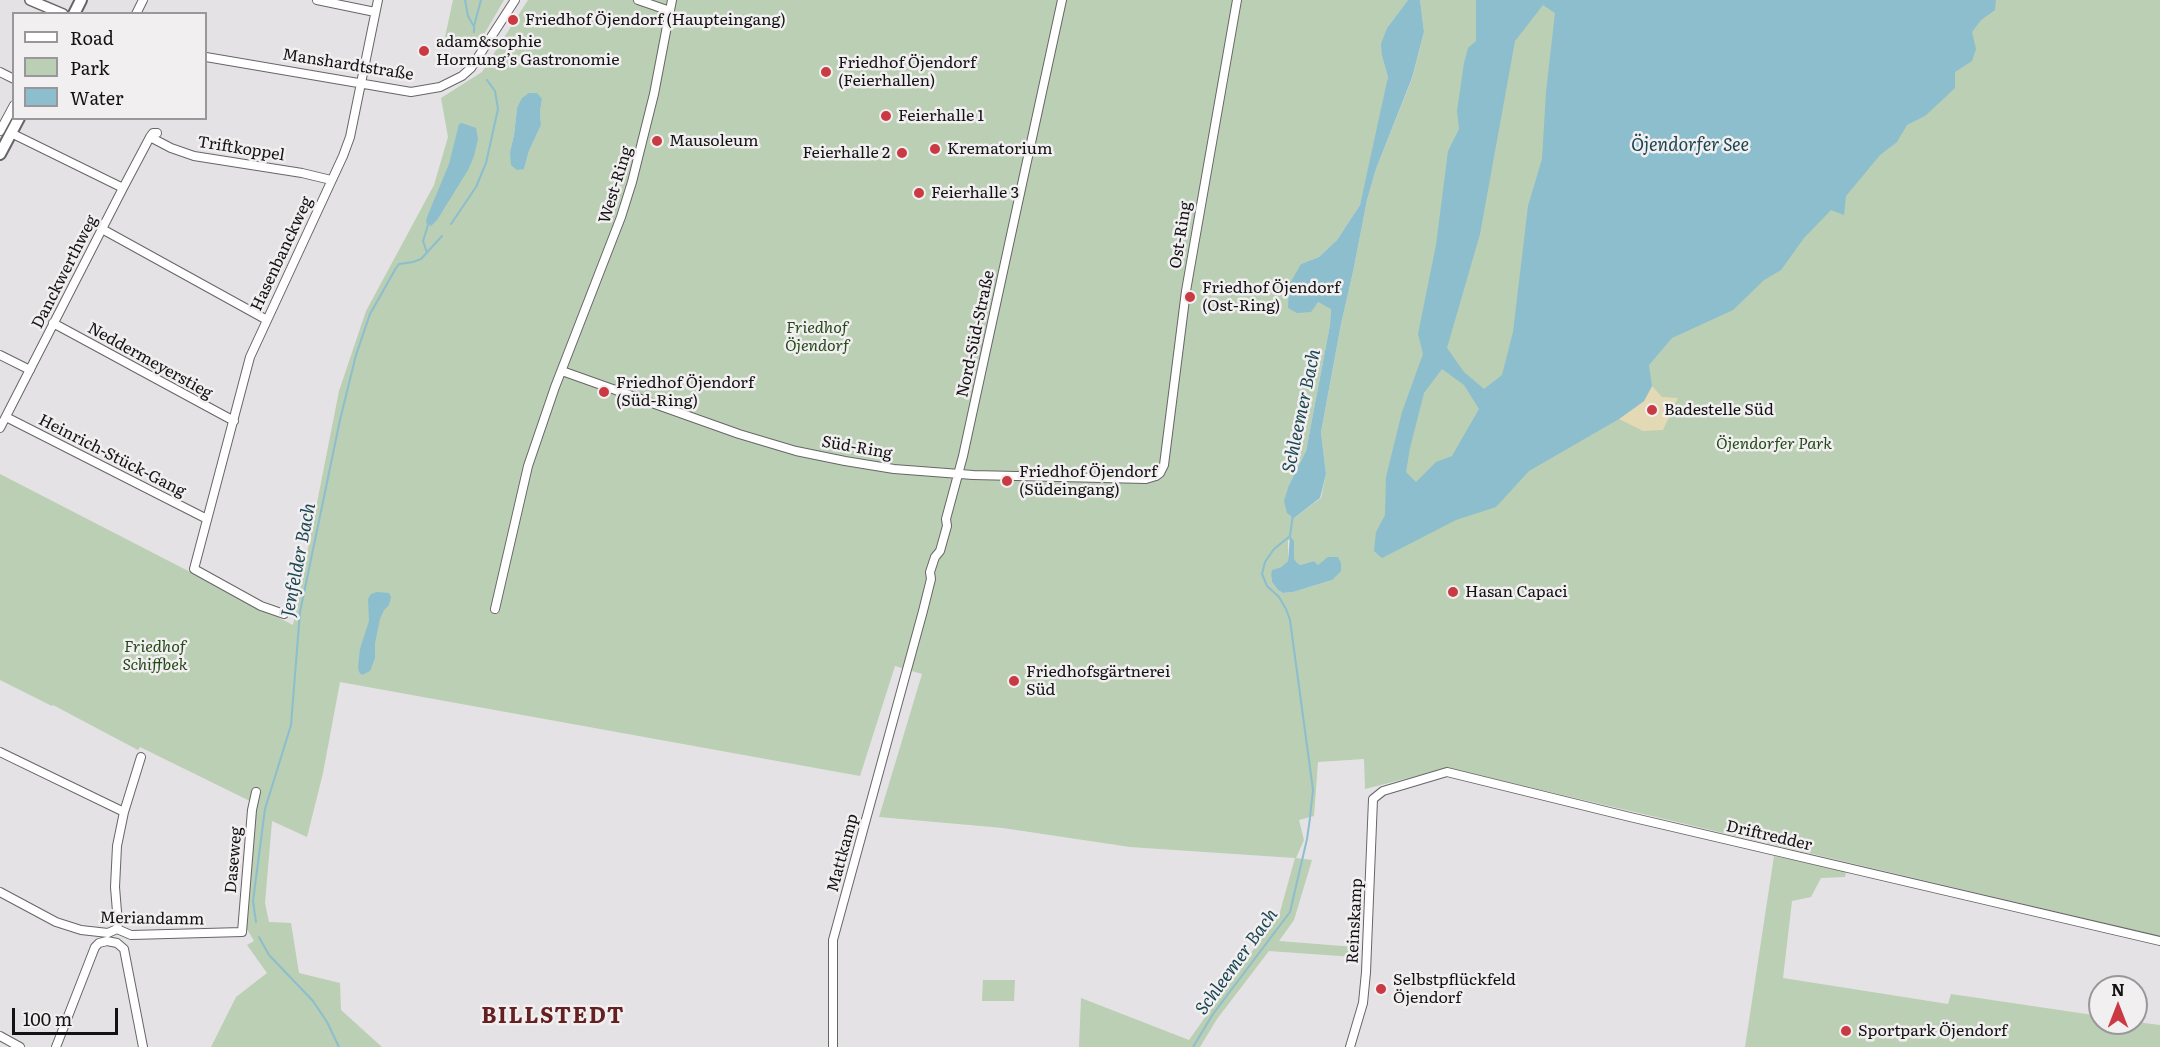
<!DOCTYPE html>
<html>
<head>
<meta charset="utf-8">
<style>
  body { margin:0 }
  #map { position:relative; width:2160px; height:1047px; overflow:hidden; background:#e4e2e4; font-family:Literata,serif }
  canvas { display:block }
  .legend { position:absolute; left:12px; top:12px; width:195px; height:108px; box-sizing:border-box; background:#f2eff1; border:2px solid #999799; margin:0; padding:8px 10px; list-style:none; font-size:18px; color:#141314 }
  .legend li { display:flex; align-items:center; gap:12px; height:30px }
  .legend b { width:30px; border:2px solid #999799 }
  .north { position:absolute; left:2088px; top:975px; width:60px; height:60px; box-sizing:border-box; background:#f2eff1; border:2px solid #999799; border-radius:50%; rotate:0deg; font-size:16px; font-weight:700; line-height:24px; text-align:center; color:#141314 }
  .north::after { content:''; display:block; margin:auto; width:21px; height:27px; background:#c93a42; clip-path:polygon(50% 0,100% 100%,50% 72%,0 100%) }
  .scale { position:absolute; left:12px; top:1008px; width:106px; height:27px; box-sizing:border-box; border:3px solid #141314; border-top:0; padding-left:8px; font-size:18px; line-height:21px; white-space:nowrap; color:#141314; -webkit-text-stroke:4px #f2eff1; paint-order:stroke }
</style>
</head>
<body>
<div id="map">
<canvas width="2160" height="1047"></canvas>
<ul class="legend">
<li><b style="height:8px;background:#fff"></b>Road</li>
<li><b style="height:16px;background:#bacfb4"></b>Park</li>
<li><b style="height:16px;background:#8cbece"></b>Water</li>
</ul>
<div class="north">N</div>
<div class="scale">100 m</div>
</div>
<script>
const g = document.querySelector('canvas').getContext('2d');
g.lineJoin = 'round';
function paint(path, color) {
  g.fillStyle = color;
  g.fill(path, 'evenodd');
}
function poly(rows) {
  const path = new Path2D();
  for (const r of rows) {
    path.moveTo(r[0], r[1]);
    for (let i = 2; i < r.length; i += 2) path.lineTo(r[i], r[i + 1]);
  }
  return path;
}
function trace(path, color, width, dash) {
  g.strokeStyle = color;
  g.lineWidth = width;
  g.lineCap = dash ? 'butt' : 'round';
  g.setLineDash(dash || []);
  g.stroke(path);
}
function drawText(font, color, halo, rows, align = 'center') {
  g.font = font + ' Literata,serif';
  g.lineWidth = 5;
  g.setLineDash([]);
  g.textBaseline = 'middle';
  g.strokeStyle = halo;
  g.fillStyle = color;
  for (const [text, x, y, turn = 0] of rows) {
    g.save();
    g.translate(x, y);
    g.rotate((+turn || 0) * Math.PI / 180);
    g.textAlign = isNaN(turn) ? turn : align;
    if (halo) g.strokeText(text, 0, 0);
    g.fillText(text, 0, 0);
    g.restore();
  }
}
paint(poly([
  [453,0,504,0,479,43,445,37],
  [528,0,1408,0,1387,28,1382,56,1388,77,1385,99,1360,205,1337,240,1319,257,1301,264,1318,302,1331,308,1330,325,1306,451,1289,485,1294,518,1321,498,1326,474,1321,432,1341,324,1353,272,1367,200,1376,169,1412,79,1424,32,1420,0,2160,0,2160,936,1448,768,1365,789,1364,759,1318,762,1314,816,1299,820,1304,840,1296,858,1312,860,1294,920,1279,941,1355,947,1354,957,1269,951,1217,1019,1200,1047,1079,1047,1081,998,1189,1040,1280,912,1295,858,1130,847,1003,828,879,817,922,674,895,666,860,776,340,682,323,773,307,837,272,821,265,903,269,922,291,923,299,973,340,983,341,1010,382,1047,211,1047,236,997,267,973,247,945,254,941,244,924,256,804,140,747,138,750,53,705,52,706,0,680,0,474,293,625,339,391,366,311,434,185,448,137,441,98,482,72],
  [542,99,540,112,541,125,529,151,524,169,510,152,514,135,517,108],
  [1288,540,1294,541,1294,560,1295,562,1300,565,1314,561,1332,580,1293,592,1283,593,1278,590,1272,582,1271,575,1273,570,1281,567,1288,561],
  [1774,856,1846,871,1845,877,1821,878,1811,897,1792,901,1783,978,1948,1004,1951,994,2100,1016,2100,1023,2136,1022,2160,1025,2160,1047,1745,1047],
  [983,980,1015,980,1014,1001,982,1001]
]), '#bacfb4');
paint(poly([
  [1652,386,1662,397,1678,398,1663,430,1643,431,1619,419,1644,401]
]), '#e3d9b4');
paint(poly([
  [1408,0,1420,0,1424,32,1412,78,1376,169,1367,200,1353,272,1341,324,1321,432,1326,474,1320,498,1294,518,1287,513,1284,501,1289,485,1306,451,1330,325,1331,309,1318,302,1311,312,1297,313,1288,308,1289,285,1301,264,1319,257,1337,240,1360,205,1388,77,1382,56,1381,44,1387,28],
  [1476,0,1996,0,1995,10,1981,20,1972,32,1976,49,1972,61,1955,72,1955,88,1925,116,1907,125,1897,142,1880,155,1846,196,1844,215,1831,210,1804,238,1781,270,1764,280,1733,310,1672,338,1649,365,1652,386,1644,401,1619,419,1529,471,1496,507,1456,520,1382,558,1374,551,1376,532,1385,515,1386,477,1402,412,1423,354,1418,334,1436,245,1448,151,1459,129,1457,111,1464,63,1468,48,1476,41],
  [1543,5,1555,13,1546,92,1542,159,1528,206,1513,332,1502,375,1484,389,1464,372,1447,348,1480,234,1515,41],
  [1442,369,1464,385,1479,409,1452,456,1436,462,1416,482,1406,472,1410,448,1424,393],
  [529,93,537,93,542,99,540,112,541,125,529,151,524,169,517,170,511,165,510,152,514,135,517,108,522,98],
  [462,123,476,128,478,139,474,156,468,170,437,220,431,226,426,223,427,217,449,164,459,124],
  [1290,536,1294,541,1294,559,1296,562,1300,565,1314,561,1318,565,1328,557,1338,557,1341,563,1341,571,1332,580,1293,592,1283,593,1278,590,1272,582,1271,575,1272,570,1281,567,1288,561],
  [377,592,389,593,391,597,389,605,384,610,380,619,375,643,375,658,370,671,362,675,359,672,358,667,360,649,369,621,368,599,371,594]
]), '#8cbece');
trace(poly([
  [465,0,468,16,473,25],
  [474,32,474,26,481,0],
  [451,224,476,187,486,163,498,109,495,91,487,80],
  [427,253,423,241,428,225],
  [1293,514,1290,536,1274,549,1265,562,1262,574,1267,586,1279,597,1286,609,1290,620,1313,790,1310,817],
  [256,922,253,901,265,809,291,725,300,612,340,420,356,355,370,314,396,268,399,264,413,262,421,259,442,236],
  [259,937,269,955,313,1001,327,1022,339,1047],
  [1193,1047,1213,1014,1290,912,1307,839,1310,818]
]), '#8cbece', 2);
const minor = poly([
  [317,0,375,12],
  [638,0,670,11],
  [136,14,143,0],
  [206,57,411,92,440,87,462,76,471,68,515,0],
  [0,72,14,79],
  [0,131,14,105],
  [11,133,123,188],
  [150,137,171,148,194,156,302,173,331,180],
  [102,229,267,320],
  [53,323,234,421],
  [0,355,30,370],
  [562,371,739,434,796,451,845,461,894,469,973,475,1146,479,1156,476,1160,473,1164,465,1186,291,1237,0],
  [6,417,207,519],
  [0,428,123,188,150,137,153,133,157,133],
  [495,609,528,466,555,387,621,217,632,182,654,94,672,0],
  [284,614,261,606,194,569,250,357,343,156,350,137,378,0],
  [0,752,124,812],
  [0,892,56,922,81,930,108,933,117,929,131,935,242,932,252,810,256,792],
  [117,929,118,924,115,887,117,846,124,812,141,757],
  [0,1036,20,1047],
  [56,1047,95,947,99,943,107,941,117,943,124,949,143,1047],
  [833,1047,833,940,923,611,931,579,930,572,935,557,940,551,947,526,946,519,963,456,1062,0],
  [1350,1047,1363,1003,1366,972,1373,799,1383,791,1447,772,1630,817,2160,941]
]);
const tertiary = poly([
  [30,0,63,14]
]);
const secondary = poly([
  [74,14,81,0],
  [0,154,19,118]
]);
trace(minor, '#686568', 10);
trace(tertiary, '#686568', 12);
trace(secondary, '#686568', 14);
trace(minor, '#fff', 8);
trace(tertiary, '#fff', 9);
trace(secondary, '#fff', 10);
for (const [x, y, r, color] of [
  [513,20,6,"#c93a42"],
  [424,51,6,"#c93a42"],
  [826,72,6,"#c93a42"],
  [886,116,6,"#c93a42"],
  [657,141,6,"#c93a42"],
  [935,149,6,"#c93a42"],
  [902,153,6,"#c93a42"],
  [919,193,6,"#c93a42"],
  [1190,297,6,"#c93a42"],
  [604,392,6,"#c93a42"],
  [1652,410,6,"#c93a42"],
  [1007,481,6,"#c93a42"],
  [1453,592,6,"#c93a42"],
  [1014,681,6,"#c93a42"],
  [1381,989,6,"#c93a42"],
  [1846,1031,6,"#c93a42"]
]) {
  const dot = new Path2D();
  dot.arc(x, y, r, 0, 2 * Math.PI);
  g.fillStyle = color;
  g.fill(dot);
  trace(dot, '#f2eff1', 2);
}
drawText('16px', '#141314', '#f2eff1', [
  ["Friedhof Öjendorf (Haupteingang)",525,20],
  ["adam&sophie",436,42],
  ["Hornung’s Gastronomie",436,60],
  ["Friedhof Öjendorf",838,63],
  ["(Feierhallen)",838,81],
  ["Feierhalle 1",898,116],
  ["Mausoleum",669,141],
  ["Krematorium",947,149],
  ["Feierhalle 2",890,153,"right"],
  ["Feierhalle 3",931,193],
  ["Friedhof Öjendorf",1202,288],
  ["(Ost-Ring)",1202,306],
  ["Friedhof Öjendorf",616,383],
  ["(Süd-Ring)",616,401],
  ["Badestelle Süd",1664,410],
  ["Friedhof Öjendorf",1019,472],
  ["(Südeingang)",1019,490],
  ["Hasan Capaci",1465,592],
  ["Friedhofsgärtnerei",1026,672],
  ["Süd",1026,690],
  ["Selbstpflückfeld",1393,980],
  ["Öjendorf",1393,998],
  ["Sportpark Öjendorf",1858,1031]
], 'left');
drawText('16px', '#141314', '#f2eff1', [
  ["Manshardtstraße",348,65,9],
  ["Triftkoppel",241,149,9],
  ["West-Ring",616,185,-73],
  ["Ost-Ring",1181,235,-81],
  ["Hasenbanckweg",282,254,-65],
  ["Danckwerthweg",65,272,-63],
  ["Nord-Süd-Straße",976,334,-78],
  ["Neddermeyerstieg",150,361,29],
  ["Süd-Ring",857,448,10],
  ["Heinrich-Stück-Gang",112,456,27],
  ["Driftredder",1769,836,13],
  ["Mattkamp",843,853,-75],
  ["Daseweg",234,860,-85],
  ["Meriandamm",152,919,1],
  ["Reinskamp",1355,921,-87]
]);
drawText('italic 16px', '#244919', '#f2eff1', [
  ["Friedhof",817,328],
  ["Öjendorf",817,346],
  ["Öjendorfer Park",1774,444],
  ["Friedhof",155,647],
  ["Schiffbek",155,665]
]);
drawText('italic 18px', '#1a4652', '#f2eff1', [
  ["Öjendorfer See",1690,146],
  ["Schleemer Bach",1302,411,-78],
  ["Jenfelder Bach",299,560,-79],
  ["Schleemer Bach",1237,962,-54]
]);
g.letterSpacing = '1.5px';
drawText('bold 22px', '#652022', '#f2eff1', [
  ["BILLSTEDT",553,1017]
]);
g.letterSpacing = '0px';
</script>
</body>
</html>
